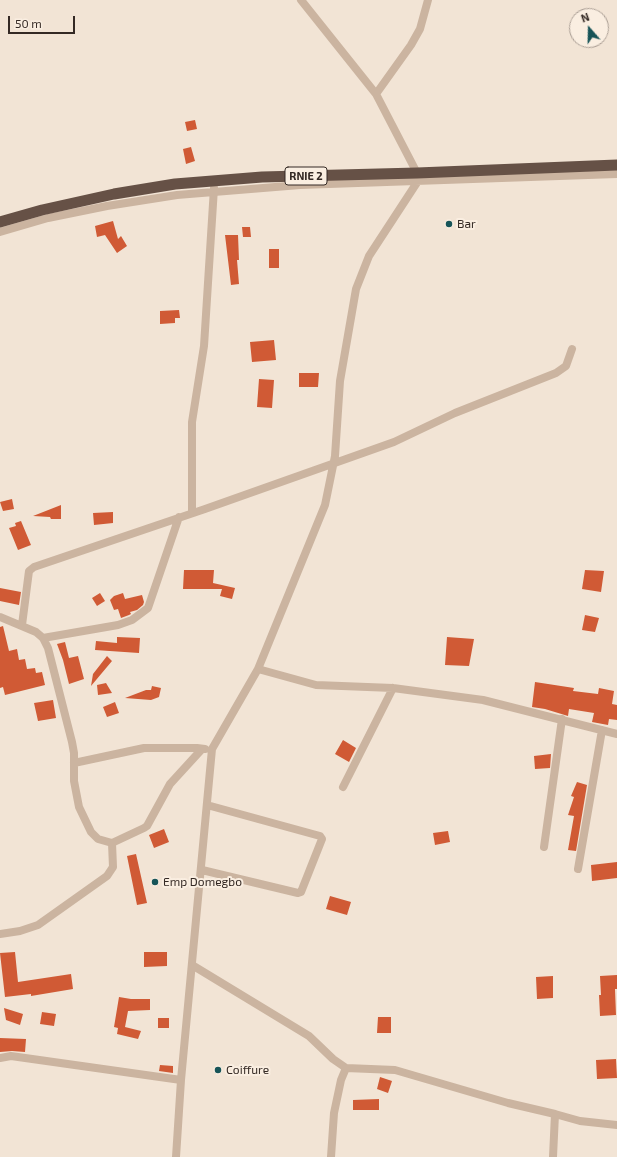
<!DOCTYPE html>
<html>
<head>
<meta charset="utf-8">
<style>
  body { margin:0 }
  #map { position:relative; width:617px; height:1157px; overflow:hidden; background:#f2e4d5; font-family:"Exo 2",sans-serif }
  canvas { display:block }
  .north { position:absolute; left:569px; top:8px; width:40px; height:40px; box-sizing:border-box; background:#faeee1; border:1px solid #ab9f95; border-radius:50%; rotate:340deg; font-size:11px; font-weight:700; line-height:16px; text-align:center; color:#342924 }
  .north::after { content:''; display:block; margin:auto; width:14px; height:18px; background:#175458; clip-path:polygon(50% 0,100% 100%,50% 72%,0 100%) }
  .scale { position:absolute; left:8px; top:16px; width:67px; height:18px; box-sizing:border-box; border:2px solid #342924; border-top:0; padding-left:5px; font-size:12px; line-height:14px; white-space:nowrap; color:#342924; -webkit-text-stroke:3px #faeee1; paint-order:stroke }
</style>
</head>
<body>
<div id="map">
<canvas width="617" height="1157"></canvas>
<div class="north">N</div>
<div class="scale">50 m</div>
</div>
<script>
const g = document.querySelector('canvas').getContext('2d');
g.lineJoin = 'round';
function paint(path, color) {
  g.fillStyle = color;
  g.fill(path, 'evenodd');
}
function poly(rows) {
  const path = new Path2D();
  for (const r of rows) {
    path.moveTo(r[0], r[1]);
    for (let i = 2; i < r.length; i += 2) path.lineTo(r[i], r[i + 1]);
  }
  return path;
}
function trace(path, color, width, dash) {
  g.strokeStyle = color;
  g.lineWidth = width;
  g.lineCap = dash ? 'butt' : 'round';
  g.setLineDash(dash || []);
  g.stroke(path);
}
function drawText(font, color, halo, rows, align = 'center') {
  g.font = font + ' "Exo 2",sans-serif';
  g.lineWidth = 4;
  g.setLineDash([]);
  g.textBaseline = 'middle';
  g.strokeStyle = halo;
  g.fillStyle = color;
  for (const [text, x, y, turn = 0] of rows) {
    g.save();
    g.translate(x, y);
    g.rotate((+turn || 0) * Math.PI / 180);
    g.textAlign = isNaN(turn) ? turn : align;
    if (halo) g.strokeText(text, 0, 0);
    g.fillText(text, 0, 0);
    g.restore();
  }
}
paint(poly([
  [195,120,197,129,187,131,185,122],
  [191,147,195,161,186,164,183,149],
  [113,221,118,239,121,236,127,246,117,253,105,235,97,237,95,226],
  [242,227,250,227,251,237,243,237],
  [225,235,238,235,239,260,237,260,239,284,231,285],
  [269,249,279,249,279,268,269,268],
  [179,310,180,318,175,318,175,323,160,324,160,311],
  [274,340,276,360,252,362,250,342],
  [299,373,319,373,318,387,299,387],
  [259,379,274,380,272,408,257,407],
  [12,499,14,509,3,511,0,502],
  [61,505,61,519,51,519,50,517,33,516],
  [113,512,113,523,94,525,93,513],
  [21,521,31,545,18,550,9,528,16,526,15,523],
  [184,570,214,570,213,583,235,588,232,599,220,596,222,589,183,589],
  [585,570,604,571,601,592,582,589],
  [0,588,21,592,19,605,0,601],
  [100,593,105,601,97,606,92,598],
  [123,593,125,599,142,595,144,602,143,605,137,610,130,612,131,614,129,615,121,618,118,609,114,610,110,600,114,596],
  [585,615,599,618,595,632,582,630],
  [3,626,9,651,17,649,19,660,25,659,27,669,35,668,36,673,42,672,45,685,5,695,3,687,0,688,0,627],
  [117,637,140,638,139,653,95,650,96,641,117,643],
  [447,637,474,639,469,666,445,665],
  [65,642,69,658,78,656,84,679,69,684,63,660,57,644],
  [107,656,112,661,91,686,93,674],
  [535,682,574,688,573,691,598,694,599,688,614,691,612,704,617,705,617,720,609,719,608,725,592,722,594,713,569,709,568,716,545,709,532,707],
  [106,683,112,693,98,695,97,685],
  [152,686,161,688,159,697,151,700,125,698,146,690,151,690],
  [53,700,56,718,38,721,34,703],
  [115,702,119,713,107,717,103,707],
  [343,740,356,748,349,762,335,754],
  [551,754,550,768,535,769,534,756],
  [577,782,587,785,576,851,568,850,574,816,568,815,574,797,571,796],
  [164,829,169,842,154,848,149,835],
  [448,831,450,842,435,845,433,833],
  [136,854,147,903,137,905,127,856],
  [617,862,617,878,592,881,591,865],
  [330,896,351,902,347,915,326,909],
  [15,952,18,982,71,974,73,989,31,996,31,994,5,997,0,953],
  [144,952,167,952,167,966,144,967],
  [617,975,617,989,615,989,616,1015,600,1016,599,995,601,995,600,976],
  [553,976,553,998,537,999,536,977],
  [119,997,131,999,150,999,150,1010,128,1011,125,1027,141,1031,138,1039,117,1034,118,1028,114,1027],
  [4,1008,23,1014,20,1025,6,1020],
  [42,1012,56,1014,54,1026,40,1024],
  [378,1017,391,1017,391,1033,377,1033],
  [158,1018,169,1018,169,1028,158,1028],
  [0,1038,26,1039,25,1052,12,1051,0,1052],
  [616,1059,617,1078,597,1079,596,1060],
  [160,1065,173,1066,173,1073,159,1071],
  [380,1077,392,1081,388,1093,377,1089],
  [379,1099,379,1110,353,1110,353,1100]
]), '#d05a35');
trace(poly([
  [376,94,411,45,420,29,428,0],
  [0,232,48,218,107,206,177,195,300,185,617,174],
  [192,513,192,422,204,346,214,188],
  [0,617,36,632,43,638,48,648,72,742,74,753,74,781,79,807,91,832,98,839,112,843,144,828,147,826,170,784,202,749],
  [22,625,29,571,34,567,205,509,394,442,455,413,556,373,566,366,572,349],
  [43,638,118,625,132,620,148,608,179,517],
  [258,669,316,685,393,688,483,700,617,734],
  [74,763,144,748,197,748,205,749],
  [343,787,393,688],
  [544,847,562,719],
  [578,869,602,730],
  [202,870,298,893,301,892,322,839,320,836,207,805],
  [0,934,20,931,38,925,107,876,113,867,112,843],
  [192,965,309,1036,333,1059,346,1068,395,1070,508,1103,555,1114,580,1121,617,1125],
  [0,1058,11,1056,181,1080],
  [176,1157,181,1080,212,749,258,669,325,505,335,456,340,381,356,289,369,256,418,181,417,173,376,94,301,0],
  [331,1157,334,1113,341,1080,346,1068],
  [553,1157,555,1114]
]), '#cbb4a0', 8);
trace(poly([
  [0,222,42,210,114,194,175,184,262,177,417,173,617,165]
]), '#665146', 11);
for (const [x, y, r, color] of [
  [449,224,4,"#175458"],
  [155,882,4,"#175458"],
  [218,1070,4,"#175458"]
]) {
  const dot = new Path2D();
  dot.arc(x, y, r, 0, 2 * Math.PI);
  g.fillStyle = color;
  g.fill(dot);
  trace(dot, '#faeee1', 1.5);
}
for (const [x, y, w] of [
  [306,176,42]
]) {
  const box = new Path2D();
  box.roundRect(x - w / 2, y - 9, w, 18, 3);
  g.fillStyle = '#faeee1';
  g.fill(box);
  trace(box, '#342924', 1);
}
drawText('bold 11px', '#342924', null, [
  ["RNIE 2",306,176]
]);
drawText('12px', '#342924', '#faeee1', [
  ["Bar",457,224],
  ["Emp Domegbo",163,882],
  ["Coiffure",226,1070]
], 'left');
</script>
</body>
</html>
